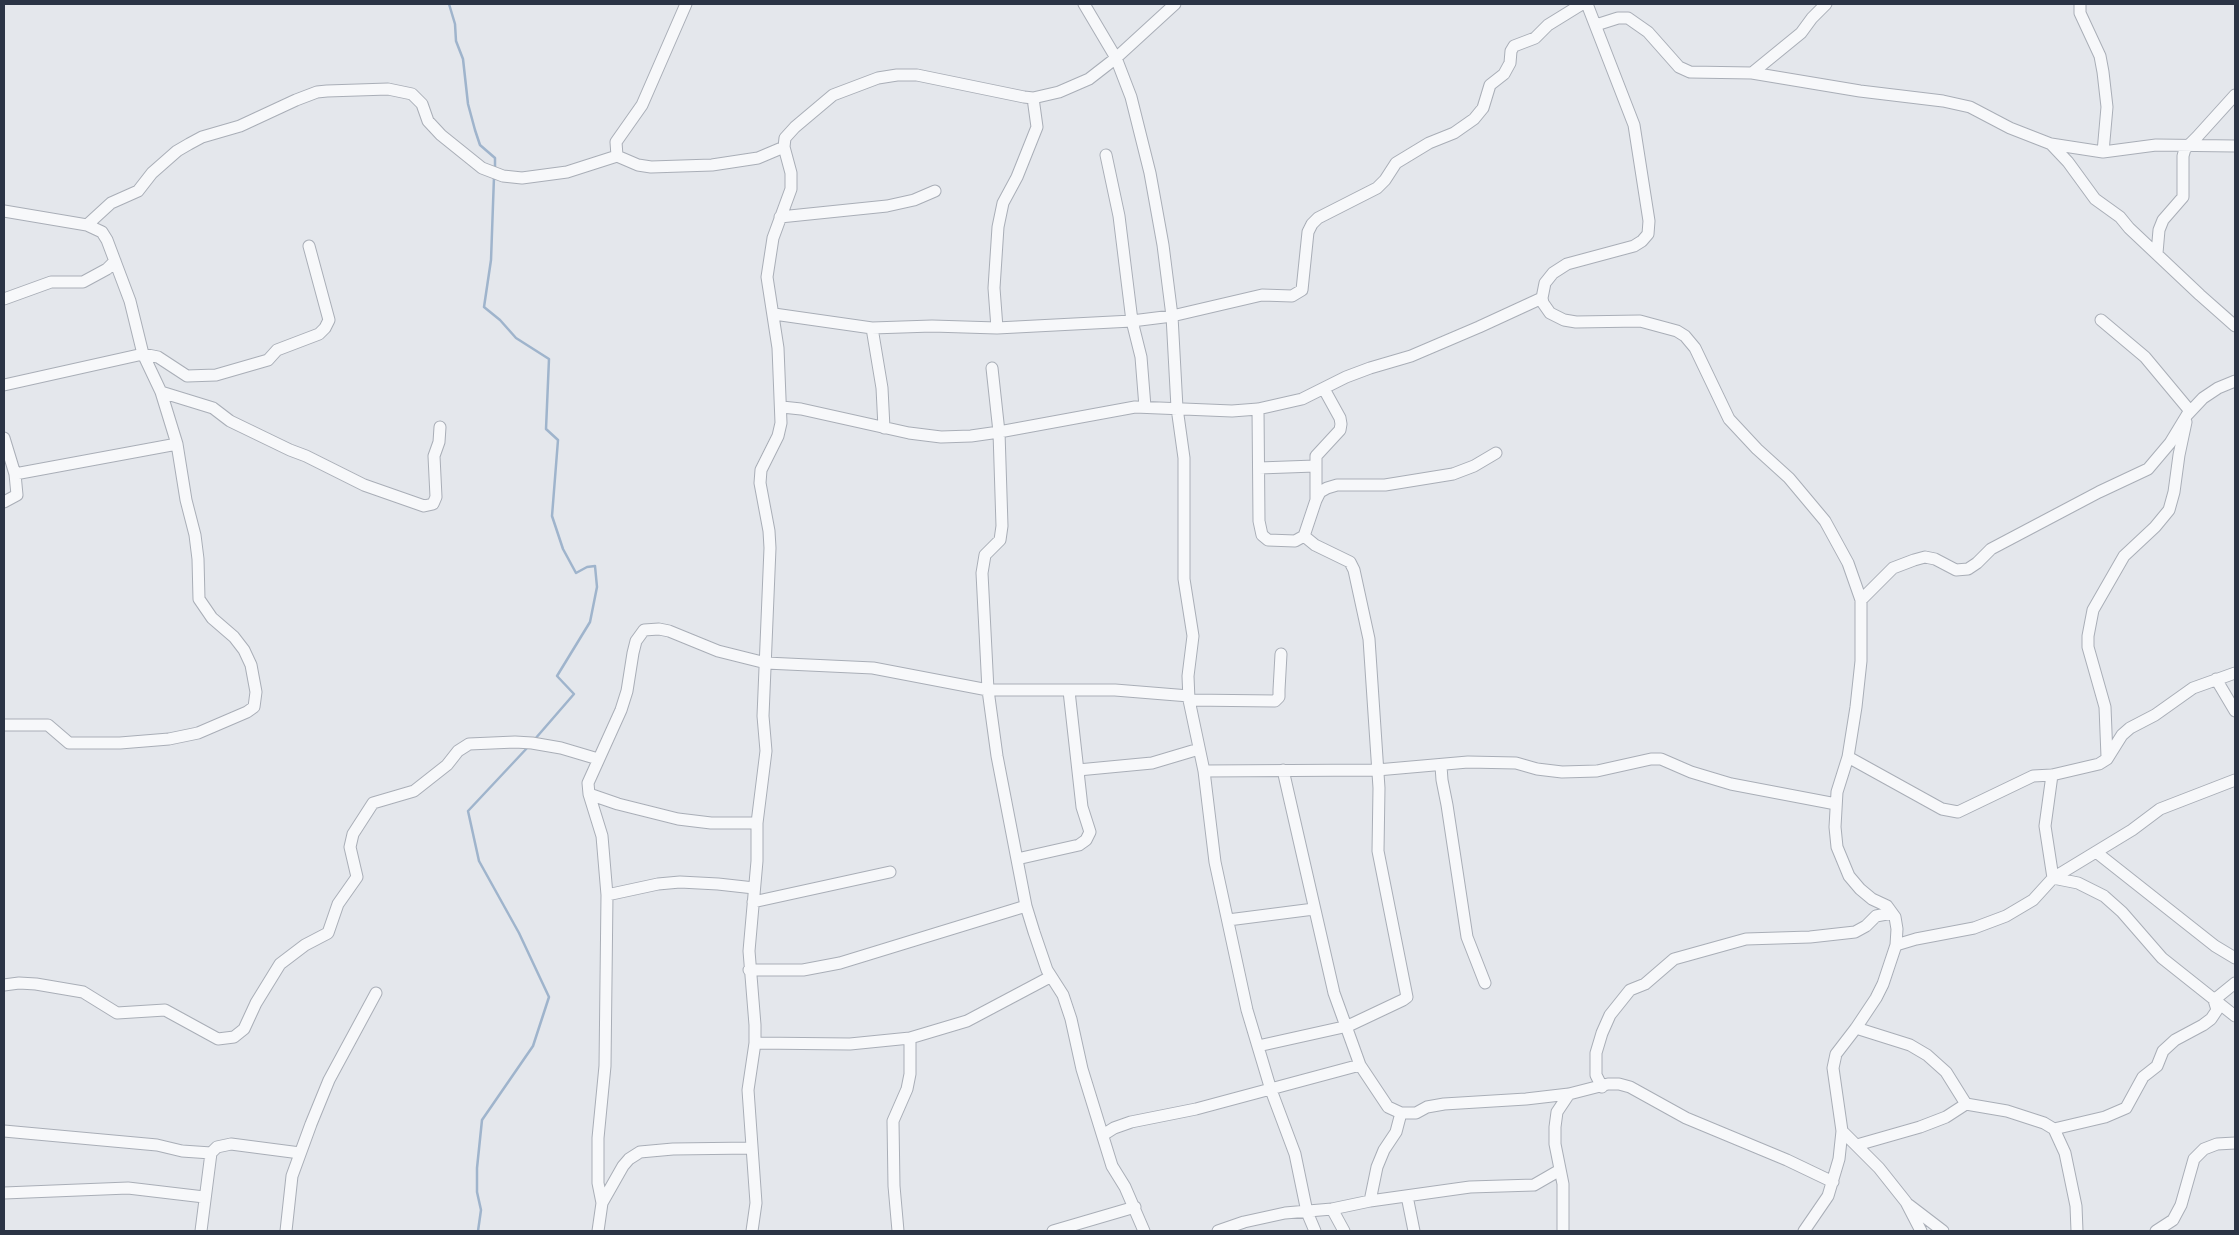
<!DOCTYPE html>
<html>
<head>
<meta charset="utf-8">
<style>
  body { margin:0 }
  #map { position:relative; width:2239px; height:1235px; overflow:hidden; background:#e4e7ec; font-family:"Nunito Sans",sans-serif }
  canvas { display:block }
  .frame { position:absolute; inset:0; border:5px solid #2b3445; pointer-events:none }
</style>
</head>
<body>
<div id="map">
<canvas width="2239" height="1235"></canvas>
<div class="frame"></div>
</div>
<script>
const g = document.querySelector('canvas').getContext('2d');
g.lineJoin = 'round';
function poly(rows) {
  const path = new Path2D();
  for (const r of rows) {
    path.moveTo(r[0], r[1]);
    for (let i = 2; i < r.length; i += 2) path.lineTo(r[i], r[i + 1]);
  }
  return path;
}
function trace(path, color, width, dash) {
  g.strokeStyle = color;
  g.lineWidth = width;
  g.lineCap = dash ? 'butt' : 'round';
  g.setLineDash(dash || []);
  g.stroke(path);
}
trace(poly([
  [449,4,455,24,456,41,463,59,468,104,475,130,480,145,495,158,495,169],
  [494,177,491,260,484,307,500,320,516,338,549,359,546,429,558,440,552,516,563,549,576,573,587,567,595,566,597,587,590,622,557,676,574,694,535,739],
  [478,1231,481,1210,477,1192,477,1168,482,1120,533,1046,549,997,519,933,479,861,468,811,528,747]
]), '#9fb4cc', 2.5);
const minor = poly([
  [686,4,642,105,616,142,617,156,638,165,651,167,712,165,758,158,784,147],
  [1084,4,1116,58,1131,97,1150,173,1163,245,1172,316,1177,408,1184,458,1184,579,1193,636,1188,676,1189,700,1204,771,1215,862,1247,1010,1271,1090,1295,1154,1307,1212,1315,1231],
  [1587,4,1634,125,1649,221,1648,234,1642,241,1634,246,1567,264,1553,273,1545,283,1542,298,1543,303,1550,313,1564,320,1576,322,1640,321,1677,331,1685,336,1695,348,1729,419,1757,449,1789,478,1825,521,1848,563,1861,600,1861,661,1856,707,1848,757,1837,792,1835,827,1837,847,1849,876,1860,889,1872,899,1887,906,1895,917,1897,929,1896,945,1883,984,1876,998,1856,1028,1836,1054,1833,1068,1842,1131,1839,1159,1828,1196,1804,1231],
  [2080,4,2080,13,2100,56,2103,72,2107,107,2103,152],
  [1596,25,1618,18,1628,18,1648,32,1679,67,1690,72,1752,73,1860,91,1943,101,1970,107,2010,128,2051,144,2103,152,2156,145,2235,146],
  [1752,73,1801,33,1812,18,1826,4],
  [2051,144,2068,162,2095,199,2120,217,2129,228,2200,295,2235,326],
  [1106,155,1119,216,1132,321,1141,357,1145,407],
  [4,211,87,225,102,232,107,240,130,301,143,354,161,392,177,444,186,500,195,535,198,559,199,599,212,618,234,637,244,650,251,665,256,692,254,707,247,712,198,733,169,739,120,743,69,743,48,725,4,725],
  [780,217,887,206,914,200,935,191],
  [87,225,111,203,138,191,152,173,177,151,189,144,202,137,240,126,296,100,317,92,327,91,388,89,412,94,422,104,428,121,441,135,482,168,503,176,522,178,567,172,617,156],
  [2157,253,2159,230,2163,220,2183,197,2183,156,2185,149,2197,137,2235,95],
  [4,299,51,282,83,282,107,269,115,261],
  [774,314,872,328,932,326,997,328,1132,321,1172,316,1262,295,1292,296,1302,290,1308,232,1312,224,1318,218,1377,188,1385,180,1396,163,1429,143,1454,133,1474,119,1483,108,1490,85,1504,74,1510,63,1511,51,1514,46,1535,38,1548,25,1582,4],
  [2101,320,2145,357,2190,411],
  [872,328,882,388,884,428],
  [997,328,994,288,998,227,1003,203,1017,177,1037,127,1033,98],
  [992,368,999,432,1002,526,1000,540,985,555,982,573,988,690,997,756,1026,906,1034,932,1047,970,1063,995,1071,1019,1082,1069,1112,1166,1125,1187,1144,1231],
  [4,385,143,354,158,357,187,376,216,375,268,360,277,350,319,334,325,328,329,320,309,246],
  [161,392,213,408,230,421,290,450,306,456,364,485,424,506,433,504,436,497,434,456,439,442,440,427],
  [782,407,801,409,909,433,941,437,971,436,999,432,1135,407,1232,411,1258,409,1302,399,1346,377,1370,368,1411,356,1479,327,1542,298],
  [1258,409,1259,521,1262,535,1268,540,1295,541,1304,536,1316,500,1320,492,1327,488,1337,485,1385,485,1453,474,1474,466,1496,453],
  [4,438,15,474,17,495,4,502],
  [1259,468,1315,466],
  [15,474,177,444],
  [1316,500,1316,456,1340,430,1341,424,1340,418,1324,389],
  [1861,600,1893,568,1914,560,1925,557,1935,559,1956,570,1968,569,1977,563,1991,549,2099,492,2148,469,2170,443,2187,415,2203,398,2218,388,2235,381],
  [2216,679,2235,711],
  [1189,700,1275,701,1279,697,1279,690,1281,654],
  [1848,757,1942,809,1958,812,2033,776,2052,775,2099,764,2107,759,2122,735,2130,728,2155,715,2193,688,2235,673],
  [2107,757,2105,707,2088,647,2088,636,2093,610,2124,556,2155,527,2169,510,2174,492,2179,455,2186,422],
  [1441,766,1442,780,1447,805,1467,937,1485,983],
  [1078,770,1152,763,1199,749],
  [1283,770,1334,993,1360,1065,1388,1107,1401,1113,1416,1113,1427,1107,1444,1104,1526,1099,1569,1094,1608,1084,1619,1084,1630,1087,1686,1118,1787,1160,1833,1182],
  [1204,771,1377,770,1468,762,1516,763,1537,769,1562,772,1597,771,1651,759,1661,759,1691,772,1731,784,1836,804],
  [2052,775,2045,826,2053,878,2078,883,2104,896,2122,912,2162,958,2235,1016],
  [589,794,618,804,678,819,711,823,757,823],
  [2096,852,2215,946,2235,958],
  [1017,859,1079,845,1086,840,1090,832,1082,807,1069,691],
  [607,895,658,884,680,882,718,884,754,888],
  [753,902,890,872],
  [1228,920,1314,909],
  [1896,945,1916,939,1974,928,2006,916,2033,900,2053,878,2132,830,2160,809,2235,780],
  [749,970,803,970,840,963,1026,906],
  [4,985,19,983,36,984,83,992,117,1013,165,1010,218,1039,234,1037,244,1029,256,1003,280,964,305,945,328,933,338,904,357,877,350,847,353,834,373,803,414,791,447,765,458,751,469,744,515,742,532,743,561,748,598,759],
  [2214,1000,2235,983],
  [1856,1028,1910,1045,1927,1055,1946,1072,1966,1104,2007,1111,2044,1123,2054,1129,2065,1153,2076,1206,2077,1231],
  [755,1043,850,1044,910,1038,967,1021,1050,977],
  [1258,1046,1348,1026,1403,1000,1407,997,1378,851,1379,788,1369,639,1354,570,1350,562,1315,545,1304,536],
  [1602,1087,1596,1075,1596,1053,1602,1033,1610,1015,1630,990,1645,984,1674,959,1746,939,1810,937,1855,932,1866,926,1876,916,1892,913],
  [2054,1129,2105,1117,2126,1108,2143,1077,2157,1066,2163,1051,2175,1040,2203,1025,2211,1019,2217,1010,2214,1000],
  [4,1131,157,1145,182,1151,211,1153],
  [1842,1131,1879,1168,1906,1202,1921,1231],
  [1103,1135,1114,1128,1131,1122,1196,1109,1360,1065],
  [1857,1145,1920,1127,1946,1117,1966,1104],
  [4,1193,128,1188,204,1197],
  [1407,1196,1414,1231],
  [1370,1201,1377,1167,1384,1150,1396,1132,1401,1113],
  [602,1203,623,1166,629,1159,640,1152,673,1149,752,1148],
  [1909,1205,1943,1231],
  [1332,1209,1344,1231],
  [201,1231,211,1153,217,1147,231,1144,300,1153],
  [286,1231,292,1176,311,1124,329,1080,376,993],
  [598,1231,602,1203,598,1183,598,1138,605,1066,607,895,602,836,589,794,588,783,621,710,627,691,633,653,636,641,644,630,659,629,669,631,718,651,766,663,873,668,988,690,1115,690,1189,696],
  [752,1231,756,1203,748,1090,755,1043,755,1025,749,951,757,861,757,823,766,751,763,716,770,548,769,531,760,483,761,470,778,436,781,423,778,348,767,277,773,238,791,189,791,173,784,147,785,138,795,127,833,95,878,78,897,75,917,75,1024,97,1033,98,1059,92,1089,79,1116,58,1175,4],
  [898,1231,894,1186,893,1121,907,1089,910,1074,910,1038],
  [1053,1231,1135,1207],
  [1218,1231,1244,1222,1285,1213,1332,1209,1370,1201,1470,1187,1534,1185,1560,1170],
  [1563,1231,1563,1184,1555,1144,1555,1127,1557,1112,1569,1094],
  [2156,1231,2173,1220,2181,1205,2194,1159,2204,1149,2217,1144,2235,1143]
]);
trace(minor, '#a9aeb7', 13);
trace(minor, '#f7f8fa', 11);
</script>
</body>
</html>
